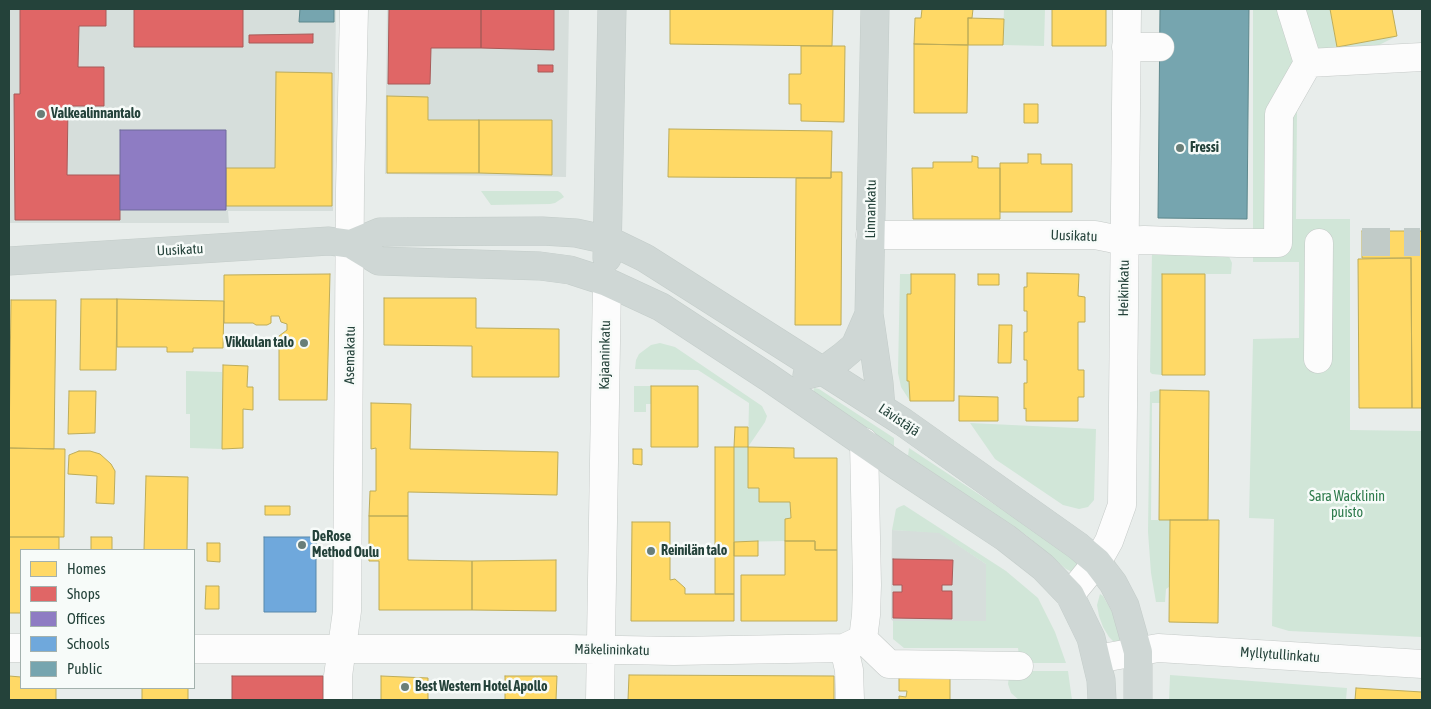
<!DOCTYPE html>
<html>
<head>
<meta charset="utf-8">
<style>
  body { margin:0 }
  #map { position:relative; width:1431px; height:709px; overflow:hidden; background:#e8edeb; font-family:"Asap Condensed",sans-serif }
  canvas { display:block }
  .frame { position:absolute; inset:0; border:10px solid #24423a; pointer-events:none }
  .legend { position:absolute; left:20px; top:549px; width:175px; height:140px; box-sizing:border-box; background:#f7fbf9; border:1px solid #a3b1ad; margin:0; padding:6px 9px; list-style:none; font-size:15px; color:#24423a }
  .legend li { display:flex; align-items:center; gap:10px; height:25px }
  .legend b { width:25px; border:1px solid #a3b1ad }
</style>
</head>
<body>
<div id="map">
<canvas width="1431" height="709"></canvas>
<div class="frame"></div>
<ul class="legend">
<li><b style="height:14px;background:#ffd966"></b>Homes</li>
<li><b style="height:14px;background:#e06666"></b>Shops</li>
<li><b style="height:14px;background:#8e7cc3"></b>Offices</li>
<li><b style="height:14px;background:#6fa8dc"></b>Schools</li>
<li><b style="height:14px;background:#76a5af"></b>Public</li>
</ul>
</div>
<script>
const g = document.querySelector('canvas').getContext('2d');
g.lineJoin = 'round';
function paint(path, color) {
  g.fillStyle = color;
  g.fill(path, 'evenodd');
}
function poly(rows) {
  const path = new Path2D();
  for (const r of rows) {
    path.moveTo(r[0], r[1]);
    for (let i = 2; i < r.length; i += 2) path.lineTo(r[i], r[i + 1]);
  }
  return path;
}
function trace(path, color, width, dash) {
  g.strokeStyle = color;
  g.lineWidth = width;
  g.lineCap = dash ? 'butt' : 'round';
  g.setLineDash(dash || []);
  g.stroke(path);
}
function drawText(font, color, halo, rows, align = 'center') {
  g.font = font + ' "Asap Condensed",sans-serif';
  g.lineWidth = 5;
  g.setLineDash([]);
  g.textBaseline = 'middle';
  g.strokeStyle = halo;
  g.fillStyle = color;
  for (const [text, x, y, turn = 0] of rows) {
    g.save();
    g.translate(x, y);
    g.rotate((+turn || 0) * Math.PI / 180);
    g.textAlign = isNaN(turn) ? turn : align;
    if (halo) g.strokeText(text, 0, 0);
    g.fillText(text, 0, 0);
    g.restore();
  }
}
paint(poly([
  [9,9,336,9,333,211,228,211,229,223,9,223],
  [387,9,569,9,566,177,385,174],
  [892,530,939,532,986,564,986,622,893,621,891,619]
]), '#d6dedb');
paint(poly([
  [1004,9,1045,9,1044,46,1003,45],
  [1253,9,1298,9,1296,219,1350,219,1350,430,1422,431,1422,637,1289,631,1272,626,1274,519,1249,518,1253,339,1299,338,1299,262,1253,262],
  [1301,9,1330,9,1337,47,1397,36,1371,49,1328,53,1316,48],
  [481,191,558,191,561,193,564,197,555,203,550,204,491,205],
  [1152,252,1227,252,1232,263,1231,274,1162,274,1162,375,1152,374,1150,372],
  [900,274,911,274,911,294,907,294,907,380,909,381,910,401,901,387,898,373],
  [660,343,675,347,762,406,767,416,765,422,748,447,748,488,759,488,790,502,791,518,785,519,785,541,734,542,734,447,748,447,749,403,698,370,635,369,636,360,639,354,651,345],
  [186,371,222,372,222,449,190,448,190,414,186,414],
  [634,386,651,386,651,404,646,404,646,412,634,412],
  [814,388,819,389,894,438,894,447,813,394],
  [1160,390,1160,403,1152,403,1151,520,1170,520,1169,587,1166,589,1165,602,1156,602,1151,573,1148,532,1150,392],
  [970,423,1096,429,1094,500,1088,507,1079,509,1063,505,995,459],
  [909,448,1045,538,1074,559,1085,570,1072,572,1066,569,1026,535,908,456],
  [904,505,1006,571,1038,598,1055,632,1066,663,1020,663,1018,648,904,648,893,639,893,621,986,621,986,564,939,533,892,530,896,509,899,507],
  [1100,594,1103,596,1115,617,1120,634,1120,641,1116,644,1109,637,1103,627,1099,616,1097,605],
  [1017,671,1068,671,1072,700,1019,700,1011,693,1008,684,1009,676],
  [1170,675,1347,688,1346,700,1169,700]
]), '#d1e6d8');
const homes = poly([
  [670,9,833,9,832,46,670,44,670,9],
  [922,9,973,9,972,18,968,18,968,45,914,44,915,18,921,18,922,9],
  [1052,9,1106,9,1106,46,1052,46,1052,9],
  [1330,9,1392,9,1397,36,1337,47,1330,9],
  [968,18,1004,19,1003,45,968,45,968,18],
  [914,44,968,45,967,113,914,113,914,44],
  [801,46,845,46,844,122,801,121,801,104,789,104,789,74,801,74,801,46],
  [276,72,332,73,332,206,226,206,226,168,275,168,276,72],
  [387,96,428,97,428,120,479,120,479,173,387,173,387,96],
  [1024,104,1038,104,1038,123,1024,123,1024,104],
  [479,120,552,120,552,175,479,173,479,120],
  [669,129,832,131,831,178,668,177,669,129],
  [1028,154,1041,154,1041,164,1072,164,1072,212,1000,212,1000,163,1028,163,1028,154],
  [972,156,978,157,978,168,1000,168,1000,219,913,219,912,168,933,168,933,162,972,162,972,156],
  [831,172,842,172,841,325,795,325,796,178,831,178,831,172],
  [1362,231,1422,231,1422,408,1412,408,1411,258,1362,258,1362,231],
  [1411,258,1412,408,1359,408,1358,259,1411,258],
  [1027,273,1079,274,1078,296,1085,297,1085,322,1078,322,1078,370,1084,370,1084,397,1078,397,1078,421,1026,421,1026,408,1024,409,1024,383,1027,383,1027,360,1024,360,1024,332,1027,332,1027,311,1024,311,1024,287,1027,287,1027,273],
  [330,274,327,400,279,400,279,336,287,330,287,324,281,322,279,316,271,316,271,323,267,325,256,325,253,323,224,323,224,275,330,274],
  [911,274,955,274,954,401,910,401,909,381,907,381,907,294,911,294,911,274],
  [978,274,999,274,999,285,978,285,978,274],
  [1162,274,1205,274,1205,375,1162,375,1162,274],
  [384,298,476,298,476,328,559,329,559,377,472,377,472,346,384,345,384,298],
  [81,299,117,299,116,370,80,370,81,299],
  [117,299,224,301,223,348,193,348,193,352,167,352,167,347,117,347,117,299],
  [11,300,56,300,54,449,9,448,11,300],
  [999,325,1012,325,1011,363,998,363,999,325],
  [223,365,248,366,247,387,253,387,253,410,243,409,243,448,222,449,223,365],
  [651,386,698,386,698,447,651,447,651,386],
  [1160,390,1209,391,1208,520,1159,520,1160,390],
  [69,391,96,391,95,433,68,434,69,391],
  [959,396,998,397,998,421,959,421,959,396],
  [371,403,411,404,410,449,558,452,557,495,408,492,408,516,369,516,370,491,376,491,376,448,371,449,371,403],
  [735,427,748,427,748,447,734,447,735,427],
  [715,447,734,447,734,594,715,594,715,447],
  [748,447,794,448,794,458,837,458,837,550,815,550,815,541,785,541,785,519,791,518,790,502,759,502,759,488,748,488,748,447],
  [9,448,65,449,64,537,9,537,9,448],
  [633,449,642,449,642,465,633,464,633,449],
  [79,451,90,451,100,454,111,464,115,471,114,504,96,503,97,476,68,474,69,455,79,451],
  [146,476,188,477,187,550,144,550,146,476],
  [265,506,290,506,290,515,265,515,265,506],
  [369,516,408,516,408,560,472,561,472,610,379,610,379,561,369,561,369,516],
  [1170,520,1219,520,1218,623,1169,622,1170,520],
  [632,522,670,522,670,580,675,579,685,588,685,594,734,594,734,621,631,621,632,522],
  [9,537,59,537,59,550,21,550,21,613,9,613,9,537],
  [91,537,112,537,112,550,91,550,91,537],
  [758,541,758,556,734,556,734,542,758,541],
  [785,541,815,541,815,550,837,550,837,621,741,621,741,575,785,575,785,541],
  [207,543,220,543,220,562,207,561,207,543],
  [556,560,556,611,472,610,472,561,556,560],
  [206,586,219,586,219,609,205,609,206,586],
  [629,675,834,676,834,700,628,700,629,675],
  [9,676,21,677,21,688,56,688,56,700,9,700,9,676],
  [381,676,428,678,428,700,381,700,381,676],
  [505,676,557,676,556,700,505,700,505,676],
  [950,676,950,700,899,700,899,696,906,697,907,691,899,691,899,677,950,676],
  [142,688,188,688,188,700,142,700,142,688],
  [1356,688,1422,692,1422,700,1355,700,1356,688]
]);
paint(homes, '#ffd966');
trace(homes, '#bdac59', 1);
const shops = poly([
  [20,9,106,9,106,26,79,26,78,67,104,67,104,106,68,106,67,175,120,175,120,220,15,220,14,94,20,94,20,9],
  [134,9,243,9,243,47,134,47,134,9],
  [389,9,481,9,481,48,431,48,430,84,388,84,389,9],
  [481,9,554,9,554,50,481,48,481,9],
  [313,34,313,43,249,43,249,35,313,34],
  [538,65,553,65,553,72,538,72,538,65],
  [893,559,953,560,952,585,942,585,942,591,952,591,952,619,893,618,893,592,902,592,902,585,893,585,893,559],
  [232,676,323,676,323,700,232,700,232,676]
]);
paint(shops, '#e06666');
trace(shops, '#a85b59', 1);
const offices = poly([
  [120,130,226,130,226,210,120,210,120,130]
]);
paint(offices, '#8e7cc3');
trace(offices, '#6e6b9a', 1);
const schools = poly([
  [264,537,316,537,316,612,264,612,264,537]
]);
paint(schools, '#6fa8dc');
trace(schools, '#5889ab', 1);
const public = poly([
  [300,9,334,9,334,22,299,22,300,9],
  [1160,9,1249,9,1247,219,1158,218,1160,9]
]);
paint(public, '#76a5af');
trace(public, '#5d878c', 1);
trace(poly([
  [1362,242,1420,242]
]), '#c1cbc8', 28, [28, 14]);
const minor = poly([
  [1126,47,1160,47],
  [1308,63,1422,57],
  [870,235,1095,235,1125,241,1144,240,1238,243,1278,243,1279,114,1308,63,1291,9],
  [1318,359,1319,243],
  [1070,595,1097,562,1104,550,1109,541,1122,505,1127,9],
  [863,639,866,615,867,585,864,442],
  [863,639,889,664,1019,666],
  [9,648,21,648],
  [844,648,849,670,850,700],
  [194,649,568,649,674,651,844,648,863,639],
  [1097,659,1158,648,1422,664],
  [338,700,338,676,347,611,350,189,354,9],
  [600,700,607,282]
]);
const major = poly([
  [875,9,869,314,879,383,881,408],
  [351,244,380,232,542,231,576,233,608,240,645,258,903,422,1078,546,1097,562,1113,583,1125,606,1138,652,1138,700],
  [607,258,612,9],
  [9,261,329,241,351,244,379,261,540,266,570,270,607,282,661,307,768,377,896,465,1006,538,1043,567,1070,595,1091,638,1101,680,1102,700],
  [807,375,823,371,842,357,855,346,869,314]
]);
trace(minor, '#c5cac8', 29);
trace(major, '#c3ccc9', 29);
trace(minor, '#fcfcfc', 28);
trace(major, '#cfd7d5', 28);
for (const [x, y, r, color] of [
  [41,114,5,"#697e78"],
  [1180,148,5,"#697e78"],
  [304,343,5,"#697e78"],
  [302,545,5,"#697e78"],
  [651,551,5,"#697e78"],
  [405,687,5,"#697e78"]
]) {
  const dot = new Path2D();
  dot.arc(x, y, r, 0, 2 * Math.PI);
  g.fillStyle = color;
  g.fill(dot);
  trace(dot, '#f7fbf9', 2);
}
drawText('bold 14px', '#24423a', '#f7fbf9', [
  ["Valkealinnantalo",51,114],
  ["Fressi",1190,148],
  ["Vikkulan talo",294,343,"right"],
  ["DeRose",312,537],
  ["Method Oulu",312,553],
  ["Reinilän talo",661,551],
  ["Best Western Hotel Apollo",415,687]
], 'left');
drawText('14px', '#24423a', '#f7fbf9', [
  ["Linnankatu",871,209,-89],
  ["Uusikatu",1074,236,2],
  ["Uusikatu",180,250,-3],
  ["Heikinkatu",1124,288,-89],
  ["Asemakatu",350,355,-89],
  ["Kajaaninkatu",605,355,-89],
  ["Lävistäjä",899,420,34],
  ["Mäkelininkatu",612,650,1],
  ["Myllytullinkatu",1280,655,4]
]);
drawText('14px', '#2d7a4b', '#f7fbf9', [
  ["Sara Wacklinin",1347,497],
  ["puisto",1347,513]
]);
</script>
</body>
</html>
